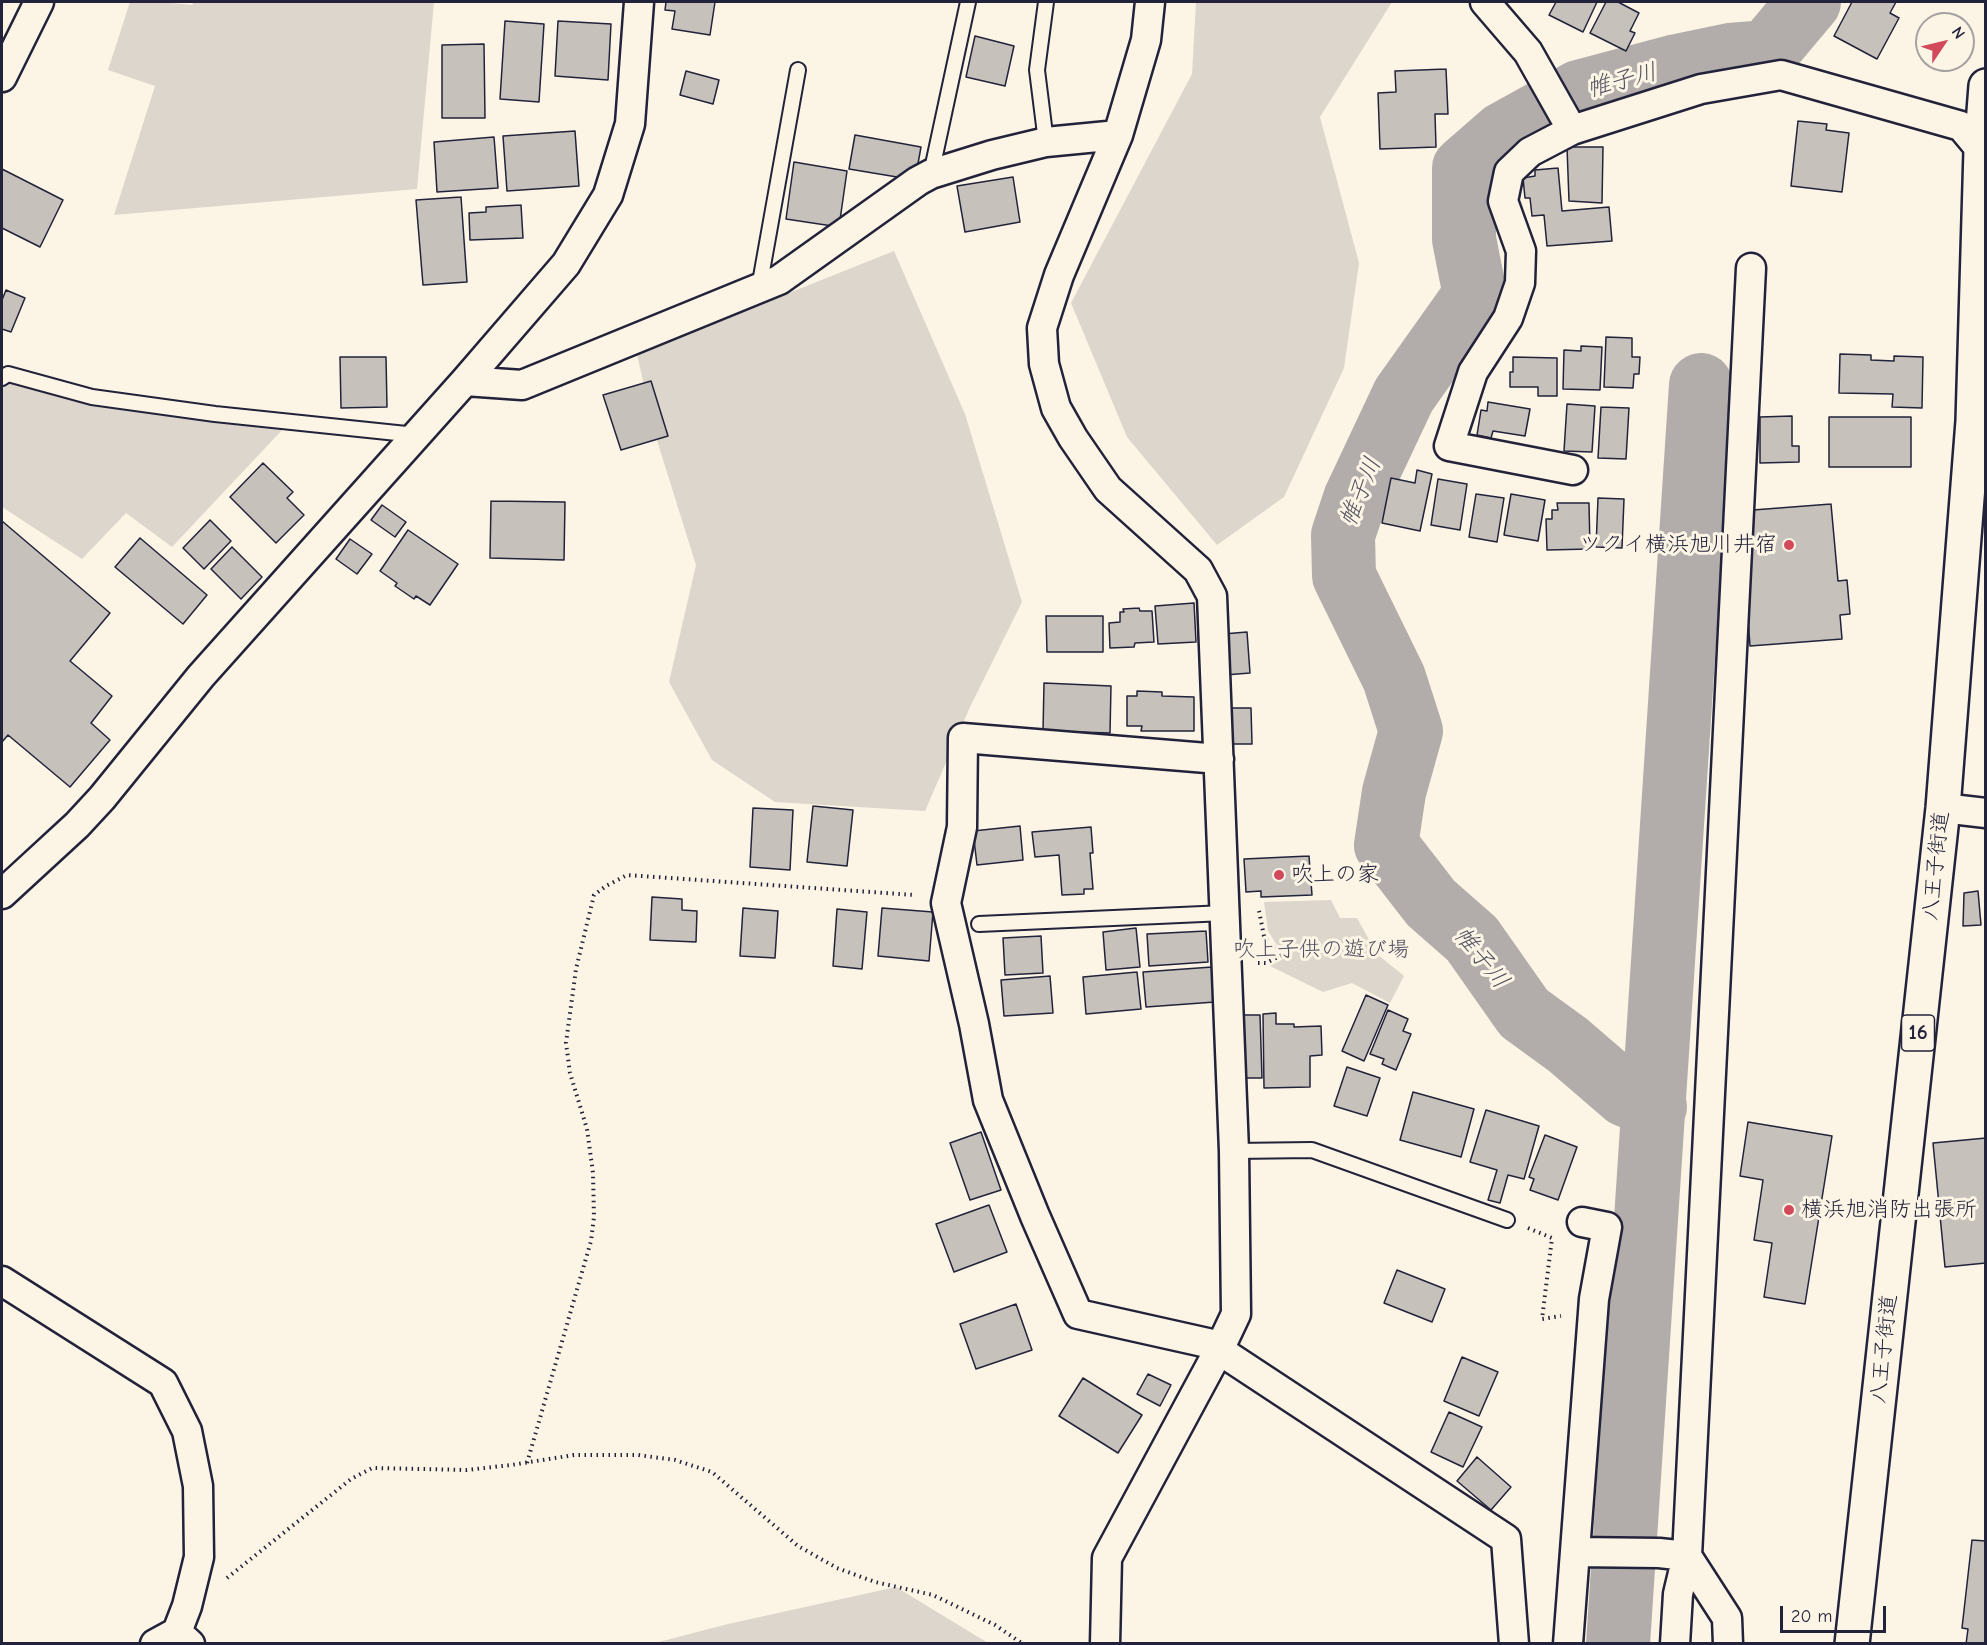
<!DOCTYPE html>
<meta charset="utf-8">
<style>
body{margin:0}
#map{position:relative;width:1987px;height:1645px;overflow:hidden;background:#fcf5e5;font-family:"Comic Neue",sans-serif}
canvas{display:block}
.frame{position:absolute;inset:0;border:3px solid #22223b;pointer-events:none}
.north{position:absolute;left:1915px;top:12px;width:60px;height:60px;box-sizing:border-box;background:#fcf5e5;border:2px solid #a5a1a1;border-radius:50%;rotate:55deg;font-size:16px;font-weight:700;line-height:24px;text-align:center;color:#22223b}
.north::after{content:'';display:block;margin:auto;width:21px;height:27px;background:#d1495b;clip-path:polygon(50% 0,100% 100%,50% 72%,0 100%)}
.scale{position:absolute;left:1780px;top:1606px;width:106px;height:27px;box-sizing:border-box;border:3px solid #22223b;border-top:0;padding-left:8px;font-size:18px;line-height:21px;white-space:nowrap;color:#22223b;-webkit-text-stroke:4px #fcf5e5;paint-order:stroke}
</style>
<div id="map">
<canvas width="1987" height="1645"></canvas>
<div class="frame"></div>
<div class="north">N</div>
<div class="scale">20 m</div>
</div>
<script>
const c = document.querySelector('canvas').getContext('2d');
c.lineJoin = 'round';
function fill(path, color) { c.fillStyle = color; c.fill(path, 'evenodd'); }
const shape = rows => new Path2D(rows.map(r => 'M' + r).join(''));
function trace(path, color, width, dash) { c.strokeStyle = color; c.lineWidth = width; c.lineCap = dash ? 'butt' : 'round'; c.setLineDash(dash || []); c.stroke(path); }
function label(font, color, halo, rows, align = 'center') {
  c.font = font + ' "Comic Neue","Klee One",sans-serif'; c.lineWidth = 6; c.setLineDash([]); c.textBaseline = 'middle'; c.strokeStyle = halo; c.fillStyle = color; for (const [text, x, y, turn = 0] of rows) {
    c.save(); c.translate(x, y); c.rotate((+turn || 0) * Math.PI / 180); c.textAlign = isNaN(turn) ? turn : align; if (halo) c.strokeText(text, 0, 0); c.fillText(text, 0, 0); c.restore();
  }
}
fill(shape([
 [130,2,162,2,192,5,194,2,434,2,417,189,114,215,155,86,108,70],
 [1196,2,1392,2,1320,117,1359,263,1344,368,1284,497,1217,545,1127,437,1071,303,1192,74],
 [894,251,965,414,1022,602,970,707,925,811,775,802,712,760,669,682,696,565,655,434,636,350,724,319],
 [11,382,88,403,284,428,172,547,126,513,82,559,2,507,2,386],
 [1331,900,1340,918,1357,918,1377,954,1404,976,1390,1003,1352,983,1323,992,1270,966,1285,958,1268,931,1264,902],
 [896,1587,988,1643,655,1643,728,1624]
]), '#dcd6cc');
trace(shape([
 [1655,1107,1626,1095,1568,1045,1524,1013,1472,939,1431,903,1386,845,1394,792,1411,731,1394,678,1344,576,1343,535,1355,499,1404,395,1475,295,1464,239,1464,168,1503,134,1579,92,1677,66,1730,55,1767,52,1809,2],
 [1618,1644,1701,385]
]), '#b2adab', 64);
const building = shape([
 [666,2,715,2,710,35,672,29,675,11,665,10,666,2],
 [1556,2,1597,2,1583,32,1549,15,1556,2],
 [1606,2,1618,2,1639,13,1630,31,1635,33,1626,51,1590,33,1606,2],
 [1852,2,1896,2,1890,13,1899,18,1877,59,1834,36,1852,2],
 [505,21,544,24,539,102,500,99,505,21],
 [558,21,611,24,608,80,555,76,558,21],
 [975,36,1014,46,1005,86,966,77,975,36],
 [484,44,485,118,442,118,442,45,484,44],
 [1446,69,1448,114,1435,114,1436,147,1380,149,1378,93,1396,92,1395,71,1446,69],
 [686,71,719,80,713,104,680,95,686,71],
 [1798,121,1827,124,1826,130,1849,133,1842,192,1791,186,1798,121],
 [575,131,579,186,507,191,503,136,575,131],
 [855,135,921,147,915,180,849,169,855,135],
 [494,137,498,188,437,192,434,142,494,137],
 [1567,147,1603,147,1602,203,1569,201,1567,147],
 [794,162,847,171,839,227,786,219,794,162],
 [1558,168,1562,211,1609,207,1612,241,1547,246,1544,215,1532,216,1530,198,1525,198,1523,178,1535,176,1535,170,1558,168],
 [2,169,63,200,40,247,2,228,2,169],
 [1013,177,1020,222,965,232,957,186,1013,177],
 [461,197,467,282,423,285,416,200,461,197],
 [521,205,523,238,470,240,469,213,486,212,486,207,521,205],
 [6,290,25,298,11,332,2,329,2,300,6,290],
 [1606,337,1632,338,1632,357,1640,357,1639,374,1634,374,1633,388,1604,387,1606,337],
 [1581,346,1602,347,1600,390,1563,389,1564,350,1581,351,1581,346],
 [1840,354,1871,355,1871,360,1894,361,1894,356,1923,357,1922,408,1892,407,1893,394,1839,393,1840,354],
 [340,357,386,357,387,407,341,408,340,357],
 [1513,357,1557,358,1557,396,1538,396,1538,387,1510,387,1510,372,1513,372,1513,357],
 [651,381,668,436,621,450,603,395,651,381],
 [1488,402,1530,409,1525,436,1493,431,1491,438,1477,435,1481,410,1487,411,1488,402],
 [1567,404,1595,406,1592,452,1564,451,1567,404],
 [1601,407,1629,408,1626,459,1598,458,1601,407],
 [1792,416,1792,446,1799,446,1799,462,1760,463,1760,417,1792,416],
 [1829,417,1911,417,1911,467,1829,467,1829,417],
 [263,463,293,492,287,498,304,515,276,543,230,497,263,463],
 [1417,470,1432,474,1420,531,1382,523,1391,478,1415,483,1417,470],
 [1438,479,1467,484,1460,530,1431,525,1438,479],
 [1476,494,1504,498,1497,542,1469,537,1476,494],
 [1511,494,1545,500,1538,541,1504,535,1511,494],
 [1598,498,1624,499,1622,548,1596,547,1598,498],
 [491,501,565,502,564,560,490,558,491,501],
 [1557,503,1589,503,1590,549,1547,550,1546,519,1552,519,1552,510,1558,510,1557,503],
 [1831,504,1838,581,1847,580,1850,614,1840,615,1842,639,1750,646,1740,511,1831,504],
 [382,505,406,522,395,537,371,520,382,505],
 [210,520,231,541,204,569,183,548,210,520],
 [2,521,110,613,70,661,112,696,91,723,110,740,70,787,8,735,2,742,2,521],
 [408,530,458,564,430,605,416,596,414,599,395,586,397,583,380,571,408,530],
 [140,538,207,595,183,624,115,567,140,538],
 [350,539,372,554,357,574,336,559,350,539],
 [232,547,262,577,241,599,211,569,232,547],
 [1194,603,1196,642,1158,644,1155,606,1194,603],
 [1139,608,1140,611,1152,611,1154,642,1135,643,1134,647,1110,648,1109,623,1120,622,1120,612,1124,612,1123,609,1139,608],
 [1046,616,1103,616,1103,652,1047,652,1046,616],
 [1247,632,1250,673,1225,675,1223,634,1247,632],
 [1044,683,1111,686,1110,733,1043,731,1044,683],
 [1137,691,1162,692,1162,696,1194,697,1194,731,1141,731,1142,726,1127,726,1127,696,1137,696,1137,691],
 [1228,708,1251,708,1252,744,1228,744,1228,708],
 [813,806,853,810,847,866,807,862,813,806],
 [753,808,793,810,790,870,750,867,753,808],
 [1020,826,1023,860,977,865,973,831,1020,826],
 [1091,827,1093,853,1090,853,1093,889,1084,889,1084,894,1062,895,1059,855,1035,857,1032,832,1091,827],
 [1309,856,1312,895,1261,897,1261,891,1246,892,1244,859,1309,856],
 [1978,891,1981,925,1963,926,1964,893,1978,891],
 [652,897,682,899,682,910,697,911,696,942,650,940,652,897],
 [743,908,778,911,775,958,740,956,743,908],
 [882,908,933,912,929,961,878,956,882,908],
 [837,909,867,912,862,969,833,966,837,909],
 [1136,928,1140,967,1106,970,1103,932,1136,928],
 [1206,931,1208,962,1149,966,1147,934,1206,931],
 [1041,936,1043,973,1005,975,1003,938,1041,936],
 [1212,967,1215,1002,1146,1007,1143,972,1212,967],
 [1137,972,1141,1009,1086,1014,1083,977,1137,972],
 [1050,976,1053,1013,1004,1016,1001,980,1050,976],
 [1366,995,1388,1005,1364,1061,1342,1051,1366,995],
 [1388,1010,1408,1019,1403,1031,1411,1034,1396,1070,1382,1064,1384,1059,1370,1054,1388,1010],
 [1276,1013,1276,1024,1294,1024,1294,1027,1321,1026,1322,1055,1310,1056,1310,1087,1264,1088,1263,1014,1276,1013],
 [1243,1015,1260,1015,1262,1078,1245,1078,1243,1015],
 [1347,1067,1380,1078,1367,1116,1334,1106,1347,1067],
 [1413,1092,1474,1109,1461,1157,1400,1140,1413,1092],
 [1486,1110,1539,1126,1524,1179,1508,1175,1500,1203,1488,1200,1497,1170,1470,1162,1486,1110],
 [1748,1122,1832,1136,1805,1304,1764,1297,1772,1243,1754,1240,1763,1180,1740,1176,1748,1122],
 [981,1132,1001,1190,970,1200,950,1143,981,1132],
 [1545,1135,1577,1147,1558,1200,1530,1190,1534,1179,1529,1177,1545,1135],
 [1986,1138,1986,1263,1945,1267,1933,1143,1986,1138],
 [989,1205,1007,1252,954,1272,936,1224,989,1205],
 [1397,1270,1445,1289,1432,1322,1384,1303,1397,1270],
 [1016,1304,1032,1350,976,1369,960,1324,1016,1304],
 [1462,1357,1498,1372,1479,1416,1444,1401,1462,1357],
 [1148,1374,1171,1385,1160,1406,1137,1394,1148,1374],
 [1083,1378,1142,1415,1118,1453,1059,1416,1083,1378],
 [1449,1412,1482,1427,1463,1467,1431,1452,1449,1412],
 [1477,1457,1511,1487,1491,1510,1457,1481,1477,1457],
 [1972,1540,1986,1541,1986,1644,1966,1644,1968,1629,1962,1628,1972,1540]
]);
fill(building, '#c6c1bb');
trace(building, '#22223b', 1.5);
const service = shape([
 [1046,2,1037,70,1046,142],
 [931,174,968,2],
 [759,288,798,70],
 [2,378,8,374,92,397,215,414,416,435],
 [979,924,1225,913],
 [1234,1151,1312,1150,1507,1220]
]);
const minor = shape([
 [1485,2,1528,52,1572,130],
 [2,77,39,2],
 [465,381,522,385,779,280,918,181,931,174,992,155,1046,142,1118,135],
 [1573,470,1449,446,1473,372,1508,318,1520,283,1521,251,1503,201,1509,172,1530,152,1572,130,1701,89,1781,75,1961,126,1981,150],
 [1219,759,963,738,962,827,946,903,974,1024,988,1100,1035,1216,1078,1314,1221,1346],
 [1943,808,1986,813],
 [2,894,77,825,102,798,201,676,465,381,566,264,608,195,630,124,639,2],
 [2,1281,163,1383,187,1431,198,1486,199,1557,187,1606,177,1632,190,1644],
 [1219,1350,1506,1539,1514,1644],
 [1576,1552,1659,1553,1687,1556,1727,1618,1728,1644],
 [155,1644,177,1632],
 [1105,1644,1107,1558,1219,1350,1236,1314,1234,1151,1212,596,1198,570,1108,489,1073,438,1056,408,1044,364,1042,328,1059,275,1118,135,1146,40,1150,2],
 [1568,1644,1594,1299,1607,1227,1582,1222],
 [1675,1644,1678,1594,1687,1556,1751,268]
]);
const trunk = shape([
 [1852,1644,1943,808,1973,421,1981,150,1986,86]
]);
trace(service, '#22223b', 18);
trace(minor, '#22223b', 33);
trace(trunk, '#22223b', 38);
trace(shape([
 [1259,911,1264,936,1273,948,1277,945],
 [1258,963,1266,963,1282,955],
 [1528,1228,1552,1238,1542,1319,1561,1316],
 [527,1463,591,1241,594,1217,593,1173,587,1129,570,1073,566,1043,576,969,594,895,606,886,627,875,914,895],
 [227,1578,351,1479,372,1468,467,1470,511,1465,574,1455,638,1455,675,1460,712,1472,798,1546,837,1568,875,1582,933,1595,995,1625,1023,1644]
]), '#22223b', 4, [1.5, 4.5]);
trace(service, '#fcf5e5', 14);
trace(minor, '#fcf5e5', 28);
trace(trunk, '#fcf5e5', 33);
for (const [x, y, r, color] of [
 [1789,545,6,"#d1495b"],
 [1279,875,6,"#d1495b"],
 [1789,1210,6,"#d1495b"]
]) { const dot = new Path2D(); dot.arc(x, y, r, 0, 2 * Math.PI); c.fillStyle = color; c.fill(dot); trace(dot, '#fcf5e5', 2); }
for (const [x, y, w] of [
 [1918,1033,33]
]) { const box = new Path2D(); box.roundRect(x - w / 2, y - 18, w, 36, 4.5); c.fillStyle = '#fcf5e5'; c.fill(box); trace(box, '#22223b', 1.5); }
label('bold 21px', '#22223b', null, [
 ["16",1918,1033]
]);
label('22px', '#22223b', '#fcf5e5', [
 ["ツクイ横浜旭川井宿",1777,545,"right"],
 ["吹上の家",1291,875],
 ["横浜旭消防出張所",1801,1210]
], 'left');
label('22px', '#22223b', '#fcf5e5', [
 ["八王子街道",1936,866,-84],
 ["八王子街道",1884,1349,-84]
]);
label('22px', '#504f5f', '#fcf5e5', [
 ["吹上子供の遊び場",1321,950]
]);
label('italic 24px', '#545362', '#fcf5e5', [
 ["帷子川",1622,81,-15],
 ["帷子川",1361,492,-68],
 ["帷子川",1481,958,51]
]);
</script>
